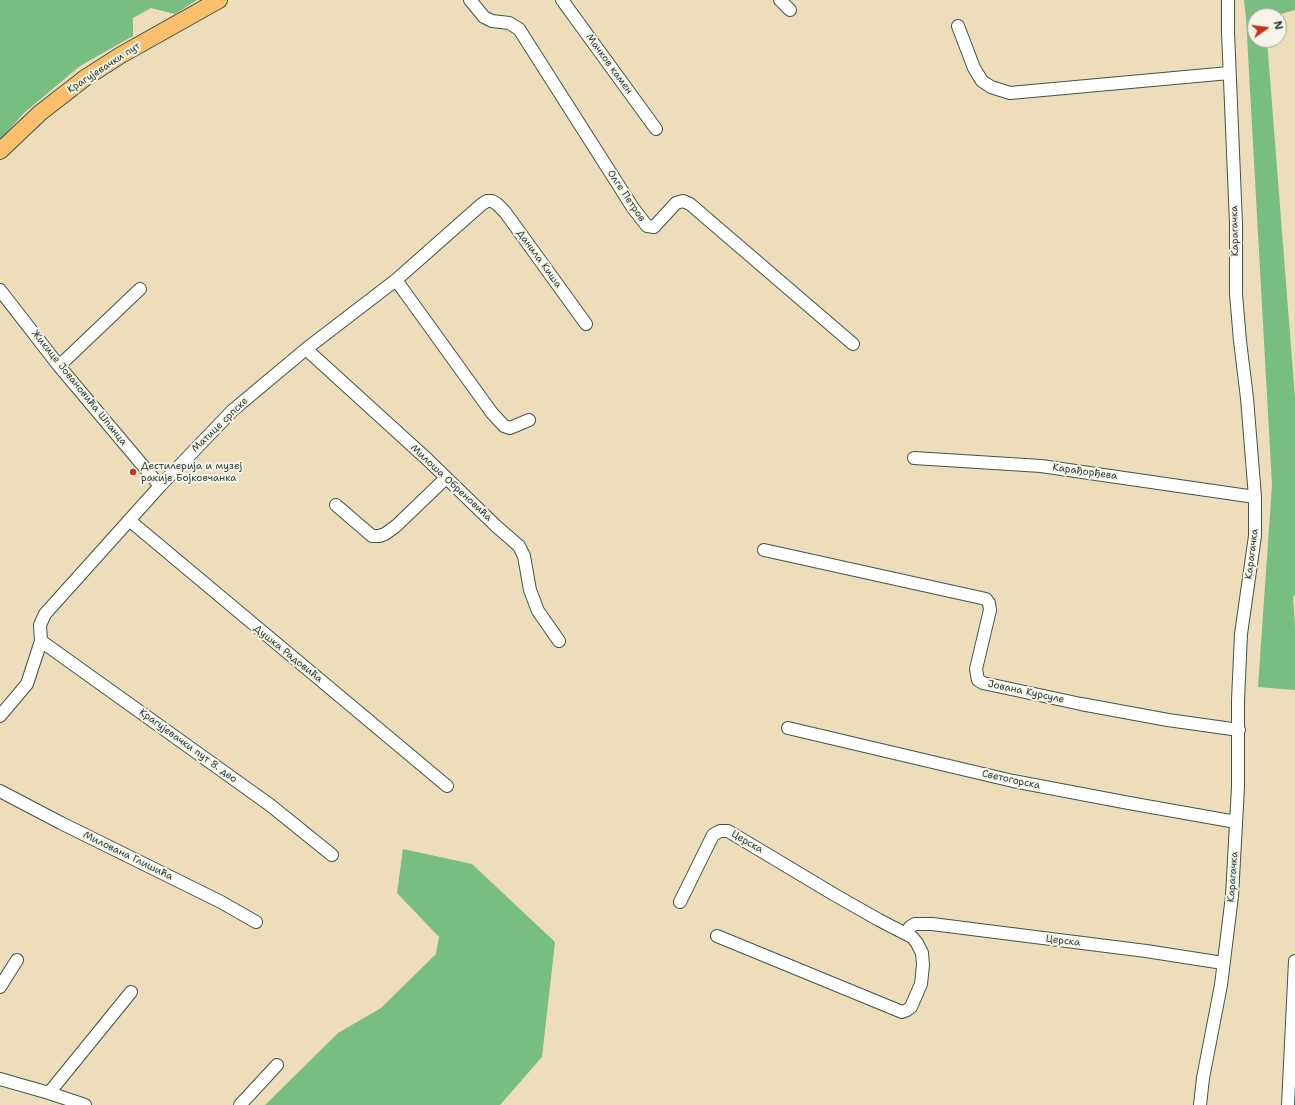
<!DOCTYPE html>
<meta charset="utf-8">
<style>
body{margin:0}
#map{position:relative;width:1295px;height:1105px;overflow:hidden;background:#eeddba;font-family:"Shantell Sans",sans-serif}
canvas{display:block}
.north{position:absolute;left:1247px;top:8px;width:40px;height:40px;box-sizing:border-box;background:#f7f3e8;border:1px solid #a1aaa0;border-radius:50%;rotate:76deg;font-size:11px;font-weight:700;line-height:16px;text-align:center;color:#1f3d34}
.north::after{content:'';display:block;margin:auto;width:14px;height:18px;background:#c8321e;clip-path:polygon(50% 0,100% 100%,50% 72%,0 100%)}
</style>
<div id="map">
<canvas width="1295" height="1105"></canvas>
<div class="north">N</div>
</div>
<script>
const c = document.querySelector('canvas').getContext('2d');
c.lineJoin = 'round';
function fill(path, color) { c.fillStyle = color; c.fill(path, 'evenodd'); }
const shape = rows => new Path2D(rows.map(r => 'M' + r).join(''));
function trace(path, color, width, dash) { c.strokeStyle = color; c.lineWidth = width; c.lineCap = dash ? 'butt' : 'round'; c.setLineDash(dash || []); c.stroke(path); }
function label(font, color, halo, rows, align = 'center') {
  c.font = font + ' "Shantell Sans",sans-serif'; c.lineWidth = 4; c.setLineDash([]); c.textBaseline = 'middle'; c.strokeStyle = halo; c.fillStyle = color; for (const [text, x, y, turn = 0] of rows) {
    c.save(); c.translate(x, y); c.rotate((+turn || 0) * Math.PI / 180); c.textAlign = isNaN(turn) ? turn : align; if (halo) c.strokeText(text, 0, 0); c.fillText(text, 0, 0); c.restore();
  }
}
fill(shape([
 [0,0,197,0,175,14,151,8,133,18,133,36,80,66,24,113,0,140],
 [1244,0,1295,0,1295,10,1274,16,1255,16,1255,40,1267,40,1295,398,1295,595,1293,597,1295,627,1295,690,1258,687,1272,485,1246,18],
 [403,849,472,864,555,942,542,1057,500,1105,265,1105,338,1033,381,1008,436,954,439,937,397,893]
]), '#78be82');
const minor = shape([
 [470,0,484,17,492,21,509,23,519,29,633,208,647,226,654,227,676,203,683,201,690,204,853,344],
 [562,0,656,129],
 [780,0,790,10],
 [958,26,974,68,982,81,991,87,1010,93,1229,73],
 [396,280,492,413,504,426,510,428,529,420],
 [0,290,59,366,160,486],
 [306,349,428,460,496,526,519,546,524,556,530,590,538,611,559,641],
 [59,366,140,289],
 [914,458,1041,466,1255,497],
 [336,505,372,536,379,536,385,534,396,526,446,478],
 [129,520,447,786],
 [764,550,986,599,989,603,990,610,976,669,978,680,983,683,1081,704,1168,720,1239,730],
 [41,641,270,805,332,855],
 [0,716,27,684,41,641,40,625,45,614,160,486,233,410,306,349,396,280,482,204,487,201,492,201,497,204,505,212,586,324],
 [788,728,1013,781,1129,803,1236,822],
 [0,791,61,823,221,902,256,922],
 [680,902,713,835,720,831,728,831,835,895,879,920,906,934,910,927,915,924,932,924,1146,951,1223,963],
 [717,936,902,1012,907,1010,911,1007,921,984,923,965,922,953,917,943,912,937,906,934],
 [0,987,17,960],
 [0,1079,49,1093,85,1105],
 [49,1093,131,992],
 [240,1105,277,1065],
 [1200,1105,1203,1078,1221,985,1232,896,1238,787,1238,700,1241,634,1255,536,1255,497,1247,398,1240,341,1236,294,1236,224,1228,32,1228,0],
 [1288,1105,1295,961]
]);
const major = shape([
 [0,151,40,113,85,78,121,55,219,0]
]);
trace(minor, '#3e5548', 14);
trace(major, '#3e5548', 18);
trace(minor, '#fff', 12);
trace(major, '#f9bf6d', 16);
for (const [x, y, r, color] of [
 [133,472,4,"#c8321e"]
]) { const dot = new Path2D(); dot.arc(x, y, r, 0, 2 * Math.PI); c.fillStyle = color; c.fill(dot); trace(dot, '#f7f3e8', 1.5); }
label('10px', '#1f3d34', '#f7f3e8', [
 ["Мачков камен",609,64,54],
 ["Крагујевачки пут",104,68,-33],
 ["Олге Петров",626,196,56],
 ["Карагачка",1235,231,-91],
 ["Данила Киша",539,259,54],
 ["Жикице Јовановића Шпанца",79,388,51],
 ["Матице српске",220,425,-44],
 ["Карађорђева",1085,472,8],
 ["Милоша Обреновића",451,483,43],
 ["Карагачка",1252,554,-83],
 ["Душка Радовића",288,654,39],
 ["Јована Курсуле",1026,692,12],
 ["Крагујевачки пут 8. део",188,746,36],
 ["Светогорска",1011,780,12],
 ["Церска",747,842,30],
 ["Милована Глишића",128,856,26],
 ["Карагачка",1233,877,-86],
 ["Церска",1063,941,7]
]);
label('10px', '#1f3d34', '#f7f3e8', [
 ["Дестилерија и музеј",141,466],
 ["ракије Бојковчанка",141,478]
], 'left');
</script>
